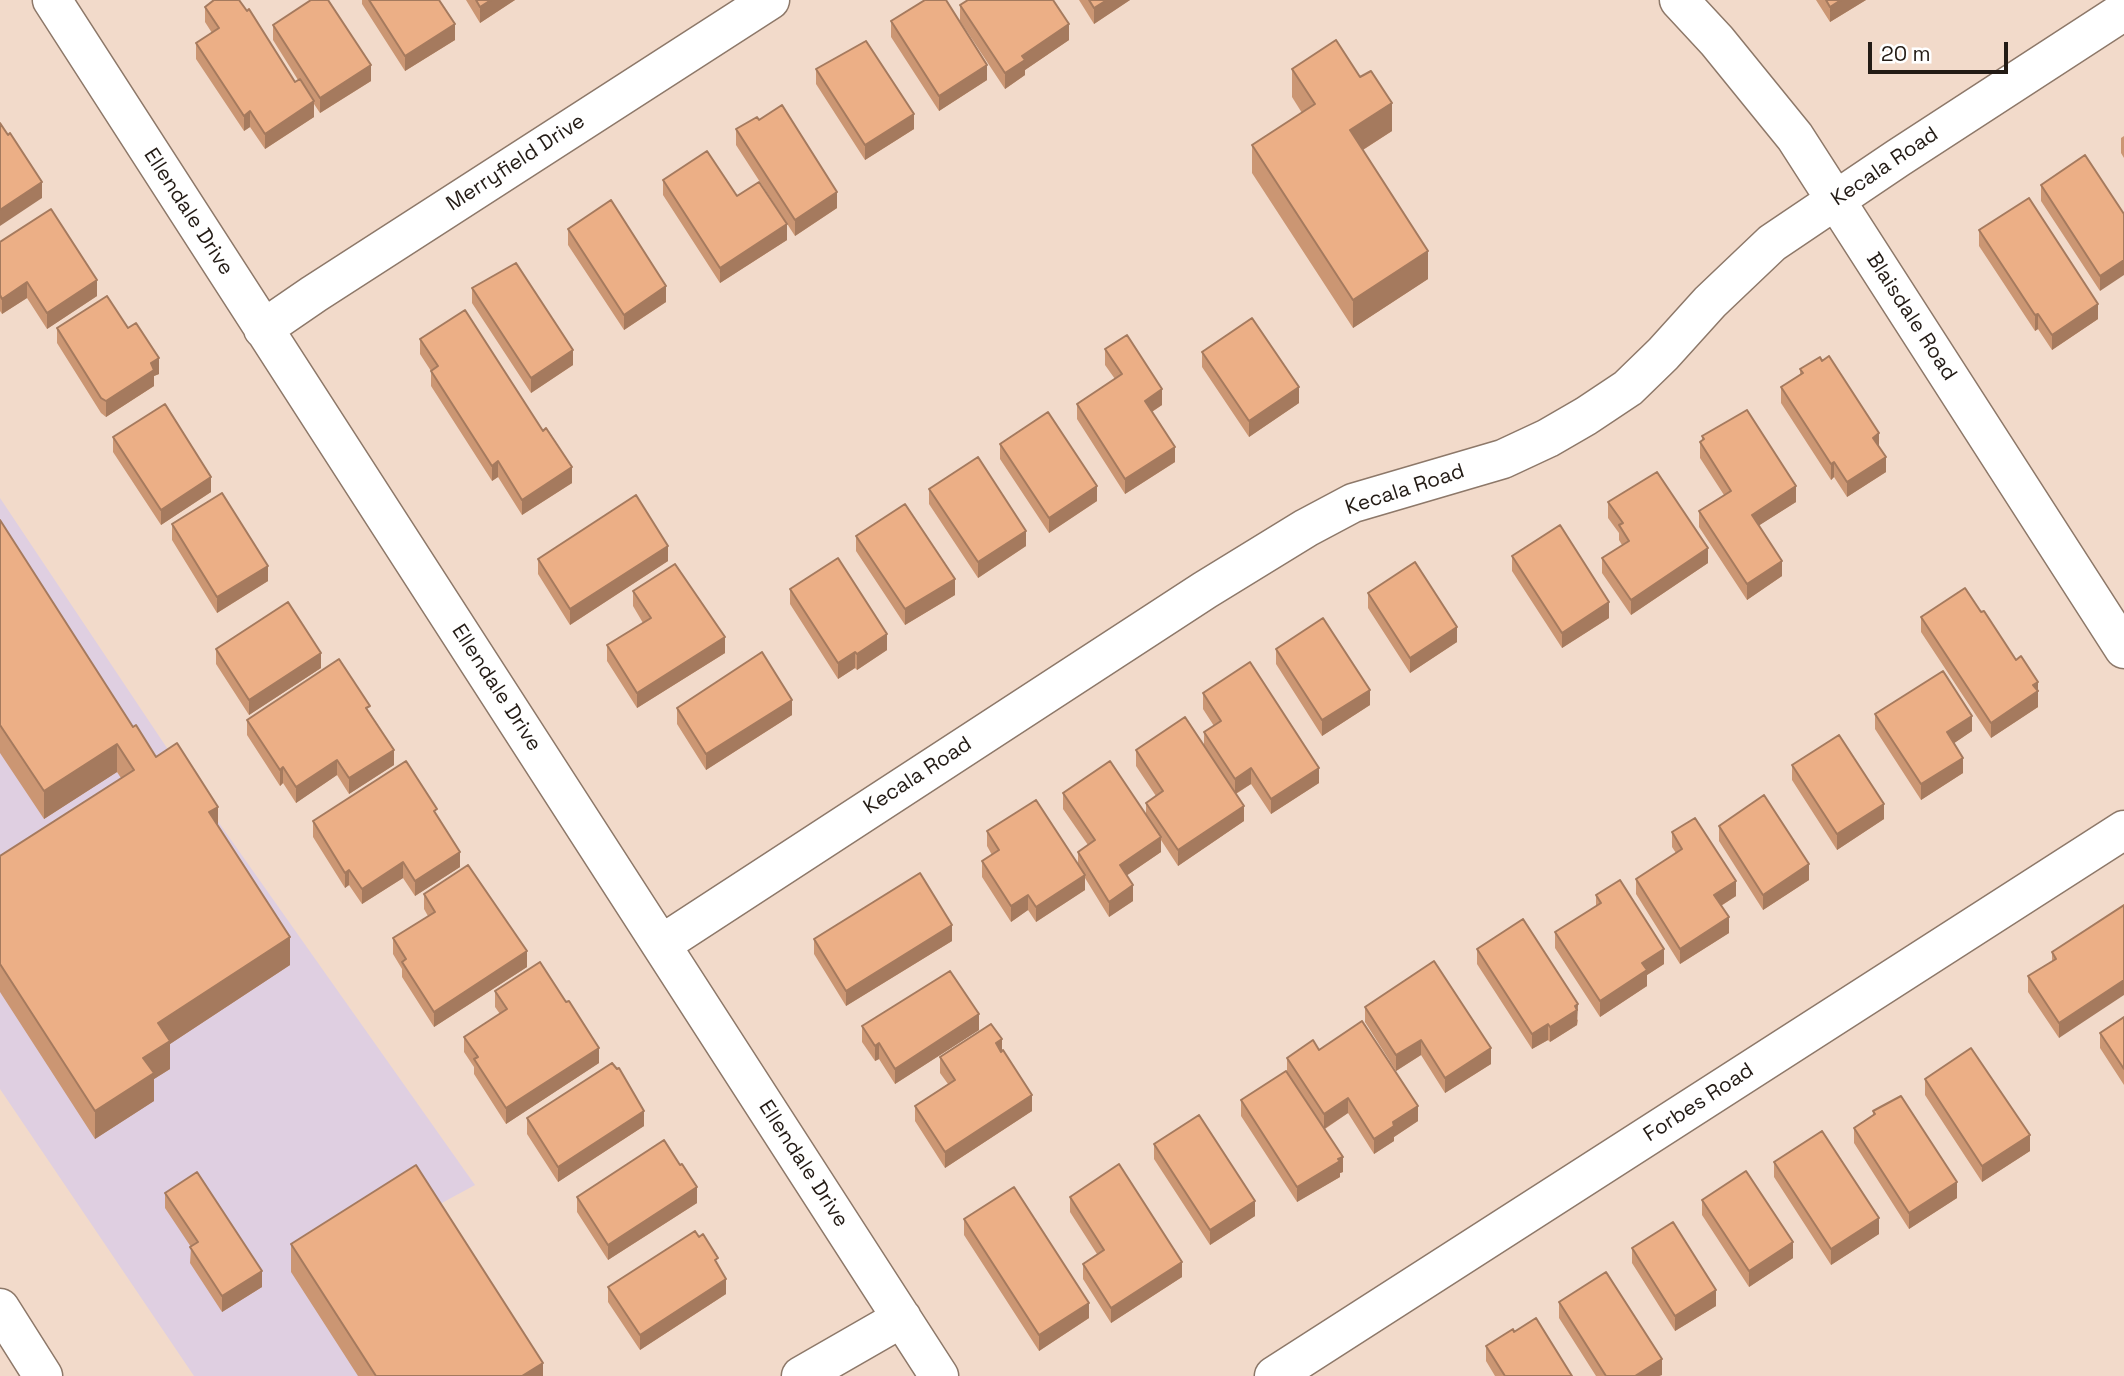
<!DOCTYPE html>
<style>
body{margin:0}
#map{position:relative;width:2124px;height:1376px;overflow:hidden;background:#f2daca;font-family:"Space Grotesk",sans-serif}
canvas{display:block}
.scale{position:absolute;left:1868px;top:42px;width:140px;height:32px;box-sizing:border-box;border:4px solid #231b15;border-top:0;padding-left:9px;font-size:21px;line-height:24px;white-space:nowrap;color:#231b15;-webkit-text-stroke:5px #fff;paint-order:stroke}
</style>
<div id="map">
<canvas width="2124" height="1376"></canvas>
<div class="scale">20 m</div>
</div>
<script>
const c = document.querySelector('canvas').getContext('2d');
c.lineJoin = 'round';
function fill(path, color) { c.fillStyle = color; c.fill(path, 'evenodd'); }
const shape = rows => new Path2D(rows.map(r => 'M' + r).join(''));
function trace(path, color, width, dash) { c.strokeStyle = color; c.lineWidth = width; c.lineCap = dash ? 'butt' : 'round'; c.setLineDash(dash || []); c.stroke(path); }
function label(font, color, halo, rows, align = 'center') {
  c.font = font + ' "Space Grotesk",sans-serif'; c.lineWidth = 5; c.setLineDash([]); c.textBaseline = 'middle'; c.strokeStyle = halo; c.fillStyle = color; for (const [text, x, y, turn = 0] of rows) {
    c.save(); c.translate(x, y); c.rotate((+turn || 0) * Math.PI / 180); c.textAlign = isNaN(turn) ? turn : align; if (halo) c.strokeText(text, 0, 0); c.fillText(text, 0, 0); c.restore();
  }
}
fill(shape([
 [0,498,183,772,475,1185,440,1204,539,1376,194,1376,0,1089]
]), '#dfcfe1');
const minor = shape([
 [52,0,939,1376],
 [1679,0,1717,41,1795,137,2124,649],
 [263,329,314,294,770,0],
 [662,944,1205,590,1306,528,1353,503,1503,459,1548,438,1586,416,1628,388,1663,354,1710,302,1772,243,1898,158,2124,11],
 [801,1376,902,1318],
 [1274,1376,2124,830]
]);
const secondary = shape([
 [0,1308,43,1376]
]);
trace(minor, '#8d7869', 41);
trace(secondary, '#8d7869', 41);
trace(minor, '#fff', 38);
trace(secondary, '#fff', 38);
fill(shape([
 [362,0,439,0,455,40,405,71,362,4],
 [466,0,515,0,480,23],
 [1079,0,1130,0,1094,24],
 [1816,0,1866,0,1830,22],
 [960,5,1069,40,1025,70,1025,75,1005,89,960,21],
 [205,7,295,82,298,80,273,40,273,25,371,81,320,113,314,104,314,117,265,149,250,127,244,131,196,59,196,43,212,33,205,22],
 [891,21,987,80,939,111,891,37],
 [816,69,914,129,865,160,816,84],
 [1292,69,1392,131,1363,150,1428,279,1353,328,1252,173,1252,145,1302,113,1292,97],
 [736,129,837,208,795,236,736,145],
 [2124,136,2124,158,2121,153,2121,138],
 [663,180,737,196,787,240,720,283,663,195],
 [2041,185,2124,214,2100,291,2041,201],
 [568,229,666,302,624,330,568,245],
 [1979,230,2098,319,2052,350,2038,329,2035,331,1979,246],
 [0,242,97,296,47,329,27,298,2,314,0,311],
 [472,288,573,365,531,393,472,303],
 [57,328,128,328,159,374,154,376,154,386,106,417,101,413,57,343],
 [420,339,572,483,522,515,498,477,492,481,431,386,431,371,420,354],
 [1105,349,1162,405,1152,412,1175,462,1125,494,1077,419,1077,404,1115,379,1105,365],
 [1202,352,1299,403,1249,437,1202,367],
 [1800,369,1879,447,1886,472,1847,497,1834,477,1831,480,1781,403,1781,387,1800,375],
 [1702,436,1796,502,1759,525,1782,576,1747,600,1699,527,1699,511,1724,495,1700,458,1700,442,1702,441],
 [113,437,211,492,161,525,113,452],
 [1000,444,1097,501,1049,533,1000,459],
 [929,489,1026,546,978,578,929,504],
 [1608,502,1708,563,1631,615,1602,573,1602,558,1622,545,1619,540,1619,533,1608,518],
 [0,520,133,727,156,757,218,826,290,965,170,1044,170,1069,154,1079,154,1101,95,1139,0,992,0,856,121,778,117,772,44,819,0,753],
 [172,524,268,581,217,613,172,540],
 [856,536,955,595,905,625,856,551],
 [1512,556,1609,618,1562,648,1512,571],
 [538,559,668,561,570,625,538,574],
 [790,589,887,650,857,670,855,668,838,679,790,604],
 [633,591,725,653,637,708,607,661,607,645,643,623,633,606],
 [1368,593,1457,642,1410,673,1368,608],
 [1981,612,2016,660,2038,682,2038,707,1991,738,1921,632,1921,617],
 [216,649,321,668,249,715,216,664],
 [1276,649,1370,705,1322,736,1276,664],
 [1203,693,1319,783,1271,814,1251,784,1236,794,1244,821,1178,866,1161,840,1161,852,1126,876,1133,901,1109,917,1085,878,1085,890,1036,922,1028,910,1011,922,982,877,982,861,992,855,987,846,987,831,1078,864,1078,852,1088,845,1063,809,1063,793,1146,815,1146,803,1156,796,1136,766,1136,750,1204,746,1204,732,1214,726,1203,709],
 [677,708,792,715,706,770,677,724],
 [370,714,394,765,349,794,337,775,296,803,283,783,280,786,247,735,247,720],
 [1875,714,1972,731,1954,743,1963,773,1921,800,1875,729],
 [1792,765,1884,819,1837,850,1792,780],
 [437,816,460,867,415,896,403,878,362,904,349,885,345,888,313,837,313,821],
 [1719,826,1809,880,1763,910,1719,841],
 [1672,832,1736,896,1721,906,1729,933,1680,964,1636,894,1636,879,1676,853,1672,847],
 [424,894,527,967,434,1027,402,977,402,969,393,954,393,938,428,916,424,909],
 [1596,895,1664,964,1647,975,1647,986,1600,1017,1555,948,1555,932,1596,906],
 [2124,905,2059,1038,2028,992,2028,976,2052,961,2052,952],
 [814,939,952,941,846,1006,814,954],
 [1477,949,1578,1020,1577,1025,1550,1042,1548,1040,1532,1049,1477,964],
 [495,991,599,1063,506,1124,474,1074,474,1067,464,1052,464,1037,500,1014,495,1007],
 [1365,1007,1491,1064,1445,1093,1421,1055,1396,1071,1365,1022],
 [2124,1017,2124,1085,2100,1048,2100,1033],
 [862,1026,979,1030,895,1084,879,1059,875,1061,862,1042],
 [1319,1050,1418,1121,1394,1137,1394,1141,1374,1154,1348,1113,1325,1129,1343,1172,1340,1173,1340,1177,1297,1202,1241,1116,1241,1100,1287,1072,1287,1058],
 [1002,1051,1032,1111,945,1168,915,1121,915,1106,948,1084,940,1073,940,1057],
 [1925,1079,2030,1151,1982,1182,1925,1095],
 [1873,1111,1957,1198,1909,1229,1854,1143,1854,1128,1873,1115],
 [527,1118,644,1126,558,1182,527,1134],
 [1154,1144,1255,1216,1210,1245,1154,1159],
 [1774,1162,1879,1234,1831,1265,1774,1177],
 [165,1193,262,1287,222,1312,190,1263,191,1247,165,1208],
 [577,1197,697,1203,608,1260,577,1212],
 [1070,1197,1182,1277,1111,1323,1083,1279,1083,1264,1097,1254,1070,1212],
 [1702,1200,1793,1258,1749,1287,1702,1215],
 [964,1219,1089,1318,1039,1351,964,1235],
 [699,1237,718,1266,726,1294,640,1350,608,1302,608,1287],
 [291,1244,543,1376,358,1376,291,1272],
 [1632,1248,1716,1306,1675,1331,1632,1263],
 [1559,1302,1662,1375,1659,1376,1596,1376,1559,1318],
 [1514,1332,1572,1376,1495,1376,1486,1361,1486,1346]
]), '#cb9673');
fill(shape([
 [491,0,515,0,480,23,480,7],
 [1107,0,1130,0,1094,24,1094,8],
 [1841,0,1866,0,1830,22,1830,7],
 [455,24,455,40,405,71,405,56],
 [1069,24,1069,40,1025,70,1025,75,1005,89,1005,73,1022,56],
 [371,65,371,81,320,113,320,98],
 [987,65,987,80,939,111,939,96],
 [314,101,314,117,265,149,265,134],
 [1392,103,1392,131,1350,158,1350,130],
 [250,111,250,127,244,131,244,116],
 [914,114,914,129,865,160,865,145],
 [42,182,42,198,0,226,0,210],
 [837,192,837,208,795,236,795,220],
 [787,224,787,240,720,283,720,268],
 [1428,251,1428,279,1353,328,1353,300],
 [2124,260,2124,275,2100,291,2100,276],
 [97,280,97,296,47,329,47,313],
 [27,282,27,298,2,314,2,299],
 [666,286,666,302,624,330,624,315],
 [2098,304,2098,319,2052,350,2052,335],
 [2038,314,2038,329,2035,331,2035,315],
 [573,350,573,365,531,393,531,378],
 [159,358,159,374,154,376,154,386,106,417,106,401,151,363],
 [1299,387,1299,403,1249,437,1249,421],
 [1162,389,1162,405,1145,416,1145,401],
 [1879,433,1879,449,1873,438],
 [1175,447,1175,462,1125,494,1125,479],
 [1886,457,1886,472,1847,497,1847,482],
 [498,461,498,477,492,481,492,466],
 [1834,462,1834,477,1831,480,1831,464],
 [572,467,572,483,522,515,522,500],
 [211,477,211,492,161,525,161,510],
 [1097,486,1097,501,1049,533,1049,518],
 [1796,486,1796,502,1752,530,1752,515],
 [1026,531,1026,546,978,578,978,562],
 [668,546,668,561,570,625,570,609],
 [1708,548,1708,563,1631,615,1631,600],
 [1782,561,1782,576,1747,600,1747,584],
 [268,566,268,581,217,613,217,597],
 [955,579,955,595,905,625,905,609],
 [1609,602,1609,618,1562,648,1562,633],
 [1457,627,1457,642,1410,673,1410,658],
 [887,634,887,650,857,670,857,654],
 [725,637,725,653,637,708,637,693],
 [855,652,855,668,838,679,838,663],
 [321,653,321,668,249,715,249,700],
 [2038,682,2038,707,1991,738,1991,723],
 [1370,690,1370,705,1322,736,1322,720],
 [792,700,792,715,706,770,706,754],
 [1972,716,1972,731,1947,748,1947,732],
 [117,744,117,772,44,819,44,791],
 [394,750,394,765,349,794,349,778],
 [1963,758,1963,773,1921,800,1921,784],
 [337,760,337,775,296,803,296,787],
 [283,767,283,783,280,786,280,770],
 [1251,768,1251,784,1235,794,1235,779],
 [1319,768,1319,783,1271,814,1271,799],
 [1884,804,1884,819,1837,850,1837,834],
 [1244,806,1244,821,1178,866,1178,850],
 [218,807,218,835,209,812],
 [1161,837,1161,852,1120,880,1120,865],
 [460,852,460,867,415,896,415,881],
 [403,862,403,878,362,904,362,889],
 [1809,864,1809,880,1763,910,1763,895],
 [349,870,349,885,345,888,345,873],
 [1085,875,1085,890,1036,922,1036,907],
 [1736,881,1736,896,1714,910,1714,895],
 [1133,885,1133,901,1109,917,1109,902],
 [1028,895,1028,910,1011,922,1011,906],
 [1729,917,1729,933,1680,964,1680,949],
 [952,925,952,941,846,1006,846,991],
 [290,937,290,965,170,1044,170,1069,154,1079,154,1101,95,1139,95,1111,143,1058,158,1023],
 [1664,949,1664,964,1647,975,1647,986,1600,1017,1600,1001,1642,963],
 [527,951,527,967,434,1027,434,1012],
 [2124,980,2124,995,2059,1038,2059,1023],
 [1578,1004,1577,1025,1550,1042,1550,1027],
 [979,1014,979,1030,895,1084,895,1069],
 [1548,1024,1548,1040,1532,1049,1532,1034],
 [1002,1039,1002,1055,996,1043],
 [1421,1040,1421,1055,1396,1071,1396,1055],
 [879,1043,879,1059,875,1061,875,1046],
 [599,1048,599,1063,506,1124,506,1108],
 [1491,1048,1491,1064,1445,1093,1445,1078],
 [1032,1095,1032,1111,945,1168,945,1152],
 [1348,1098,1348,1113,1324,1129,1324,1114],
 [1418,1106,1418,1121,1394,1137,1394,1141,1374,1154,1374,1139,1393,1122],
 [644,1111,644,1126,558,1182,558,1167],
 [2030,1135,2030,1151,1982,1182,1982,1166],
 [1343,1157,1343,1172,1340,1173,1340,1177,1297,1202,1297,1187],
 [1957,1182,1957,1198,1909,1229,1909,1213],
 [697,1187,697,1203,608,1260,608,1245],
 [1255,1201,1255,1216,1210,1245,1210,1230],
 [1879,1218,1879,1234,1831,1265,1831,1249],
 [1793,1242,1793,1258,1749,1287,1749,1271],
 [1182,1262,1182,1277,1111,1323,1111,1308],
 [262,1271,262,1287,222,1312,222,1296],
 [726,1279,726,1294,640,1350,640,1335],
 [1716,1290,1716,1306,1675,1331,1675,1316],
 [1089,1303,1089,1318,1039,1351,1039,1335],
 [1662,1359,1662,1375,1659,1376,1635,1376],
 [543,1363,543,1376,522,1376]
]), '#a57a5e');
const building = shape([
 [214,0,239,0,247,11,249,9,295,82,300,79,314,101,265,134,250,111,244,116,196,43,219,28,205,7,214,0],
 [311,0,328,0,371,65,320,98,273,25,311,0],
 [369,0,439,0,455,24,405,56,369,0],
 [476,0,491,0,480,7,476,0],
 [925,0,946,0,987,65,939,96,891,21,925,0],
 [968,0,1053,0,1069,24,1022,56,1025,60,1005,73,960,5,968,0],
 [1089,0,1107,0,1094,8,1089,0],
 [1826,0,1841,0,1830,7,1826,0],
 [1336,40,1360,77,1371,71,1392,103,1350,130,1428,251,1353,300,1252,145,1315,104,1292,69,1336,40],
 [866,41,914,114,865,145,816,69,866,41],
 [782,105,837,192,795,220,736,129,757,117,759,120,782,105],
 [0,123,8,135,10,133,42,182,0,210,0,123],
 [707,151,737,196,759,182,787,224,720,268,663,180,707,151],
 [2085,155,2124,214,2124,260,2100,276,2041,185,2085,155],
 [2029,198,2098,304,2052,335,2038,314,2035,315,1979,230,2029,198],
 [611,200,666,286,624,315,568,229,611,200],
 [51,209,97,280,47,313,27,282,2,299,0,295,0,242,51,209],
 [516,263,573,350,531,378,472,288,516,263],
 [107,296,128,328,136,323,159,358,151,363,154,370,106,401,101,398,57,328,107,296],
 [465,310,543,431,546,428,572,467,522,500,498,461,492,466,431,371,438,366,420,339,465,310],
 [1252,318,1299,387,1249,421,1202,352,1252,318],
 [1127,335,1162,389,1145,401,1175,447,1125,479,1077,404,1122,374,1105,349,1127,335],
 [1829,356,1879,433,1873,438,1886,457,1847,482,1834,462,1831,464,1781,387,1803,373,1800,369,1820,357,1822,361,1829,356],
 [165,404,211,477,161,510,113,437,165,404],
 [1747,410,1796,486,1752,515,1782,561,1747,584,1699,511,1731,491,1700,442,1704,439,1702,436,1747,410],
 [1048,412,1097,486,1049,518,1000,444,1048,412],
 [978,457,1026,531,978,562,929,489,978,457],
 [1657,472,1708,548,1631,600,1602,558,1629,541,1619,525,1623,523,1608,502,1657,472],
 [222,493,268,566,217,597,172,524,222,493],
 [636,495,668,546,570,609,538,559,636,495],
 [905,504,955,579,905,609,856,536,905,504],
 [0,520,133,727,136,725,156,757,177,743,218,807,209,812,290,937,158,1023,170,1041,143,1058,154,1073,95,1111,0,964,0,856,134,770,117,744,44,791,0,725,0,520],
 [1560,525,1609,602,1562,633,1512,556,1560,525],
 [838,558,887,634,857,654,855,652,838,663,790,589,838,558],
 [1415,562,1457,627,1410,658,1368,593,1415,562],
 [675,564,725,637,637,693,607,645,651,618,633,591,675,564],
 [1965,588,1981,612,1984,611,2016,660,2021,656,2038,682,2033,685,2038,691,1991,723,1921,617,1965,588],
 [288,602,321,653,249,700,216,649,288,602],
 [1323,618,1370,690,1322,720,1276,649,1323,618],
 [762,652,792,700,706,754,677,708,762,652],
 [339,659,370,706,366,708,394,750,349,778,337,760,296,787,283,767,280,770,247,720,339,659],
 [1250,662,1319,768,1271,799,1251,768,1235,779,1204,732,1221,721,1203,693,1250,662],
 [1943,671,1972,716,1947,732,1963,758,1921,784,1875,714,1943,671],
 [1185,717,1244,806,1178,850,1146,803,1163,791,1136,750,1185,717],
 [1839,735,1884,804,1837,834,1792,765,1839,735],
 [406,761,437,809,434,811,460,852,415,881,403,862,362,889,349,870,345,873,313,821,406,761],
 [1110,761,1161,837,1120,865,1133,885,1109,902,1078,852,1095,840,1063,793,1110,761],
 [1764,795,1809,864,1763,895,1719,826,1764,795],
 [1036,800,1085,875,1036,907,1028,895,1011,906,982,861,999,850,987,831,1036,800],
 [1695,818,1736,881,1714,895,1729,917,1680,949,1636,879,1682,849,1672,832,1695,818],
 [468,865,527,951,434,1012,402,962,406,959,393,938,435,912,424,894,468,865],
 [920,873,952,925,846,991,814,939,920,873],
 [1620,880,1664,949,1642,963,1647,970,1600,1001,1555,932,1601,903,1596,895,1620,880],
 [2124,905,2124,980,2059,1023,2028,976,2056,959,2052,952,2124,905],
 [1523,919,1578,1004,1575,1006,1577,1010,1550,1027,1548,1024,1532,1034,1477,949,1523,919],
 [1434,961,1491,1048,1445,1078,1421,1040,1396,1055,1365,1007,1434,961],
 [540,962,566,1002,569,1001,599,1048,506,1108,474,1059,478,1057,464,1037,507,1009,495,991,540,962],
 [950,971,979,1014,895,1069,879,1043,875,1046,862,1026,950,971],
 [2124,1017,2124,1069,2100,1033,2124,1017],
 [1362,1021,1418,1106,1393,1122,1394,1126,1374,1139,1348,1098,1324,1114,1287,1058,1313,1040,1319,1050,1362,1021],
 [991,1024,1002,1039,996,1043,1001,1052,1003,1050,1032,1095,945,1152,915,1106,955,1080,940,1057,991,1024],
 [1971,1048,2030,1135,1982,1166,1925,1079,1971,1048],
 [612,1063,617,1069,619,1068,644,1111,558,1167,527,1118,612,1063],
 [1286,1071,1343,1157,1338,1159,1340,1161,1297,1187,1241,1100,1286,1071],
 [1901,1096,1957,1182,1909,1213,1854,1128,1875,1114,1873,1111,1901,1096],
 [1199,1115,1255,1201,1210,1230,1154,1144,1199,1115],
 [1822,1131,1879,1218,1831,1249,1774,1162,1822,1131],
 [664,1140,680,1165,682,1164,697,1187,608,1245,577,1197,664,1140],
 [1119,1164,1182,1262,1111,1308,1083,1264,1104,1250,1070,1197,1119,1164],
 [416,1165,543,1363,522,1376,376,1376,291,1244,416,1165],
 [1746,1171,1793,1242,1749,1271,1702,1200,1746,1171],
 [197,1172,262,1271,222,1296,190,1247,198,1242,165,1193,197,1172],
 [1014,1187,1089,1303,1039,1335,964,1219,1014,1187],
 [1673,1222,1716,1290,1675,1316,1632,1248,1673,1222],
 [695,1231,699,1237,703,1234,718,1258,715,1260,726,1279,640,1335,608,1287,695,1231],
 [1606,1272,1662,1359,1635,1376,1606,1376,1559,1302,1606,1272],
 [1536,1318,1572,1376,1505,1376,1486,1346,1513,1329,1514,1332,1536,1318]
]);
fill(building, '#ecaf86');
trace(building, '#a57a5e', 2);
label('21px', '#231b15', '#fff', [
 ["Merryfield Drive",516,163,-33],
 ["Kecala Road",1885,167,-34],
 ["Ellendale Drive",188,212,57],
 ["Blaisdale Road",1911,317,57],
 ["Kecala Road",1405,490,-18],
 ["Ellendale Drive",496,688,57],
 ["Kecala Road",918,776,-33],
 ["Forbes Road",1699,1103,-33],
 ["Ellendale Drive",803,1164,57]
]);
</script>
